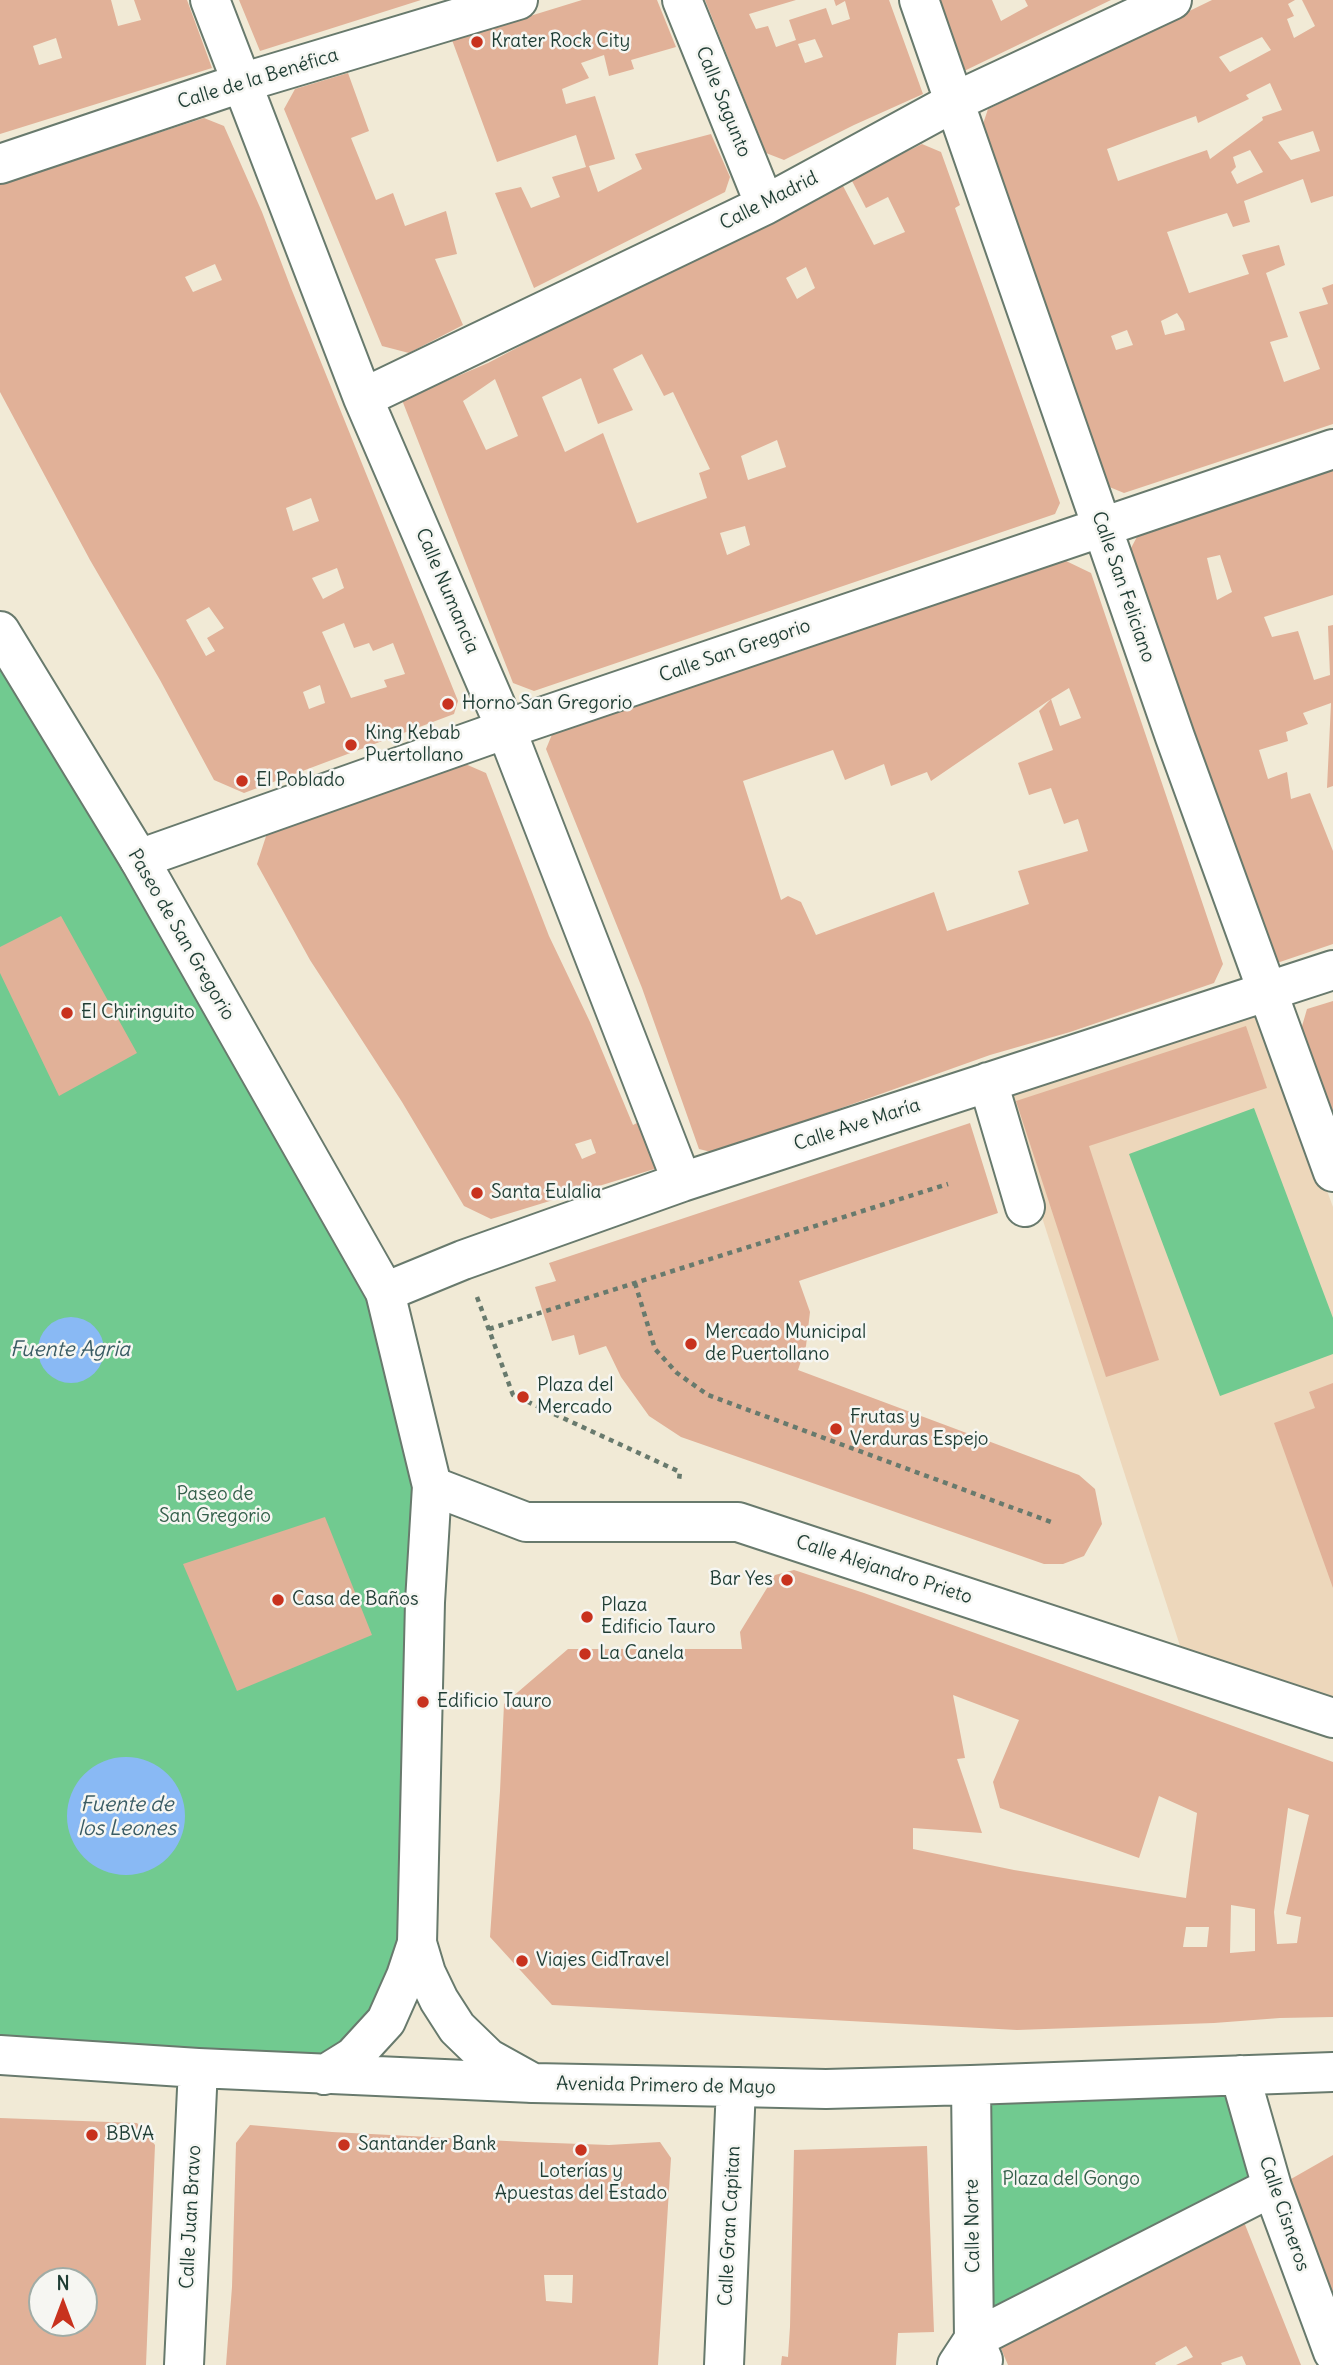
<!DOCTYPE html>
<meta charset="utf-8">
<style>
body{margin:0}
#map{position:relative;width:1333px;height:2365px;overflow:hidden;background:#f1ead6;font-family:Delius,sans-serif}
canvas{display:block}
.north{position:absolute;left:28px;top:2267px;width:70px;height:70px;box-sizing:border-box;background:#f6f6f2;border:2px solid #a0aca6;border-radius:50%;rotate:0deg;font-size:19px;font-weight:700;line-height:28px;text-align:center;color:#1f3d34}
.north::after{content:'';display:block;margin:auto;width:24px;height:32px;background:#c8321e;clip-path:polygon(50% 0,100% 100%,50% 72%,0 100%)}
</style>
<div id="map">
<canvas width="1333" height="2365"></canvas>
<div class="north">N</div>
</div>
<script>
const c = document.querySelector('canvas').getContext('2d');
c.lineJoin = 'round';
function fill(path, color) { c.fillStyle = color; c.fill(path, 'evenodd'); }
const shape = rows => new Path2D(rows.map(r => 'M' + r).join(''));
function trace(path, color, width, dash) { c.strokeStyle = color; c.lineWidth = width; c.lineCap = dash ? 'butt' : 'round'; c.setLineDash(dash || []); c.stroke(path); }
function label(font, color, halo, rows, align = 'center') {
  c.font = font + ' Delius,sans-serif'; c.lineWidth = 5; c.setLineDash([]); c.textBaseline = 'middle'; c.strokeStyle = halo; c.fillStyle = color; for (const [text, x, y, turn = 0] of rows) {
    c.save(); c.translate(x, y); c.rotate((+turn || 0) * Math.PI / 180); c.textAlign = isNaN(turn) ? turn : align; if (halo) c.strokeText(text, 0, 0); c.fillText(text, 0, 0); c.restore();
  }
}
fill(shape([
 [1259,1006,1333,1207,1333,1699,1182,1652,1000,1087]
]), '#edd7bb');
fill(shape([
 [0,631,335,1206,432,1486,417,1943,353,2057,0,2056],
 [1254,1108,1333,1318,1333,1354,1220,1396,1129,1154],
 [1240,2075,1272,2187,974,2339,971,2085]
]), '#71ca90');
fill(shape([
 '38 1350a33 33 0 1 1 66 0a33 33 0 1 1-66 0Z',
 '67 1816a59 59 0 1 1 118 0a59 59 0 1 1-118 0Z'
]), '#89b9f4');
fill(shape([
 [0,0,111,0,118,26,141,20,134,0,187,0,212,68,0,134],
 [56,38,62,58,39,65,33,46],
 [239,0,421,0,260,51],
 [582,0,657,0,676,47,631,60,634,69,609,76,604,55,581,63,589,78,562,89,566,104,595,96,615,159,589,166,598,192,642,169,635,154,711,134,730,177,725,192,534,288,495,193,521,187,531,208,560,197,552,177,586,167,576,135,497,162,452,40],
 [705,0,796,0,749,14,756,29,768,26,776,47,796,40,789,20,826,8,832,25,850,19,845,1,836,6,834,0,889,0,923,94,854,125,784,160,766,153],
 [815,39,823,57,805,63,798,44],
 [936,0,992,0,1001,21,1028,6,1025,0,1111,0,960,73],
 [1212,0,1295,0,1288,4,1294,16,1287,19,1294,38,1315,26,1302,0,1333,0,1333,196,1311,203,1303,179,1244,201,1250,222,1233,227,1227,213,1167,232,1189,293,1249,274,1242,255,1279,245,1285,265,1266,273,1288,337,1270,342,1284,382,1320,369,1299,312,1328,304,1322,288,1333,284,1333,424,1124,493,1107,486,981,130,988,109],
 [1262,37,1271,50,1230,72,1219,57],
 [1270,83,1282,110,1262,117,1263,120,1210,159,1207,150,1118,181,1107,149,1196,116,1198,123,1249,99,1246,95],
 [1313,131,1320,151,1291,160,1278,142],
 [1250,150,1263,172,1237,184,1231,172,1236,167,1233,157],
 [1177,313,1183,322,1185,330,1165,335,1161,321],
 [1127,330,1133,345,1116,350,1111,336],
 [348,73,369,131,351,138,376,200,393,193,405,226,446,211,457,254,435,259,463,325,409,353,382,346,284,109,295,89],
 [204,118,224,126,262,212,291,288,458,701,454,714,244,793,214,780,160,680,90,560,0,392,0,184],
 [215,264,222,280,193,292,185,277],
 [311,498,319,521,293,531,286,508],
 [337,568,344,588,323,599,312,578],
 [209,607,224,628,207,638,215,651,206,656,186,620],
 [344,623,354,648,369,643,373,651,393,643,405,674,384,680,387,687,351,698,322,632],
 [320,685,325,703,309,709,303,692],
 [922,144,941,152,960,205,955,208,1060,503,1055,514,534,691,513,683,402,400,488,363,646,280,842,184,874,245,905,232,888,197,866,208,851,179],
 [806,267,815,288,797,299,786,278],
 [642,354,664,396,673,392,710,469,699,473,707,498,637,523,603,433,565,452,542,397,581,378,598,424,633,410,613,369],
 [495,379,518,436,486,450,463,401],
 [777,440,786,467,748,480,741,456],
 [745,526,750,545,727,555,720,533],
 [1333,469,1333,595,1264,617,1272,637,1298,631,1314,680,1330,675,1328,626,1333,625,1333,786,1327,788,1331,703,1303,713,1308,724,1286,732,1288,741,1259,750,1268,779,1287,772,1291,799,1310,793,1333,851,1333,944,1271,965,1196,749,1200,747,1160,635,1156,636,1139,584,1142,584,1130,550,1139,533],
 [1220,555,1232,592,1217,600,1207,558],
 [1064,560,1091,573,1223,964,1214,983,1070,1032,990,1055,715,1153,699,1149,642,988,546,749,553,732,801,651,875,623,1019,577],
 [1069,688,1081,718,1060,726,1051,699],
 [1051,699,1039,711,1053,750,1018,763,1029,795,1051,788,1064,824,1078,819,1088,851,1018,871,1029,904,947,931,934,892,816,935,801,902,788,896,781,900,743,781,833,750,845,780,884,764,891,786,927,772,931,781],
 [463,763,486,773,549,936,590,1022,633,1125,643,1120,661,1167,491,1219,464,1206,402,1102,310,960,257,864,269,827],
 [591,1139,596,1153,582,1159,575,1144],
 [61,916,137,1053,59,1096,0,973,0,947],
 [1333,1001,1333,1131,1300,1033,1307,1009],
 [1246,1026,1267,1088,1089,1146,1159,1360,1106,1377,1016,1101],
 [970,1123,998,1213,799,1281,810,1312,806,1346,798,1370,1079,1475,1095,1489,1102,1524,1084,1556,1063,1564,1044,1564,681,1437,649,1416,621,1377,606,1346,579,1355,574,1335,552,1341,535,1287,556,1281,549,1263],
 [1333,1383,1333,1588,1274,1423,1315,1408,1309,1392],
 [325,1517,372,1635,237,1691,183,1564],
 [794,1570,864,1593,1333,1762,1333,2017,1280,2018,1214,2023,1017,2030,552,2005,490,1937,500,1791,504,1704,568,1649,742,1649,740,1632,775,1575],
 [953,1695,1019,1720,993,1782,1000,1808,1139,1858,1159,1796,1197,1813,1186,1898,1014,1870,913,1849,913,1828,982,1833,957,1759,965,1758],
 [1288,1808,1309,1815,1286,1914,1301,1917,1297,1943,1277,1944,1274,1912],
 [1231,1905,1255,1909,1255,1951,1230,1953],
 [1186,1927,1209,1927,1207,1947,1183,1947],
 [0,2118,137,2123,155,2145,146,2365,0,2365],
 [42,2281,84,2281,84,2323,42,2323],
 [250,2125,332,2132,526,2142,609,2145,660,2142,671,2158,658,2365,226,2365,232,2287,236,2143],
 [544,2275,573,2275,572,2303,546,2301],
 [927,2146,934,2332,898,2333,896,2365,781,2365,782,2356,788,2357,790,2327,794,2150],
 [1333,2155,1333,2305,1284,2183],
 [1240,2212,1301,2365,1246,2365,1242,2356,1221,2363,1222,2365,1176,2365,1193,2357,1186,2346,1155,2363,1156,2365,1008,2365,997,2339]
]), '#e1b198');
const minor = shape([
 [210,0,363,398,506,729,682,1182],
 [682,0,765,205],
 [919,0,1175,737,1333,1172],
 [0,164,241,83,518,0],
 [363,398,765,205,956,101,1172,0],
 [139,859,506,729,1333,449],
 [988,1082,1025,1207],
 [385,1292,463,1260,682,1182,1333,970],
 [432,1486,526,1522,738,1522,1333,1718],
 [0,2055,198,2068,533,2083],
 [324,2075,353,2057,386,2021,406,1976,417,1943],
 [1240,2075,1272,2187,1333,2352],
 [971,2085,974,2339,983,2360],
 [736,2087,826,2089,971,2085,1333,2072],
 [184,2365,198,2068],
 [957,2365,974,2339,1272,2187]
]);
const major = shape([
 [0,631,139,859,385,1292,432,1486,425,1602,417,1943,426,1973,439,2000,457,2028,488,2058,533,2083,736,2087,724,2365]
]);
trace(minor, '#687a6d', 42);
trace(major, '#687a6d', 42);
trace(shape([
 [635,1283,655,1349,677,1373,708,1395,1051,1522],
 [477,1297,513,1395,680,1472,679,1480],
 [489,1329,948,1184]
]), '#687a6d', 4.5, [5, 5]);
trace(minor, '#fff', 38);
trace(major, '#fff', 38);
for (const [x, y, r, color] of [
 [477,42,7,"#c8321e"],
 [448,704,7,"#c8321e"],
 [351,745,7,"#c8321e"],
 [242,781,7,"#c8321e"],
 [67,1013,7,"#c8321e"],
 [477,1193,7,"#c8321e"],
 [691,1344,7,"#c8321e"],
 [523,1397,7,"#c8321e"],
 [836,1429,7,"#c8321e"],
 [787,1580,7,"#c8321e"],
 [278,1600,7,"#c8321e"],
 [587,1617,7,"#c8321e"],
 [585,1654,7,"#c8321e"],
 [423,1702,7,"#c8321e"],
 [522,1961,7,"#c8321e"],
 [92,2135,7,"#c8321e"],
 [344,2145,7,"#c8321e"],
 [581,2150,7,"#c8321e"]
]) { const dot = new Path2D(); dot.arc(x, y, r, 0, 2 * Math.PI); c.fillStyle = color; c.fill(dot); trace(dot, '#f6f6f2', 2.5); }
label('19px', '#1f3d34', '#f6f6f2', [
 ["Krater Rock City",491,42],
 ["Horno San Gregorio",462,704],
 ["King Kebab",365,734],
 ["Puertollano",365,756],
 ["El Poblado",256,781],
 ["El Chiringuito",81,1013],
 ["Santa Eulalia",491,1193],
 ["Mercado Municipal",705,1333],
 ["de Puertollano",705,1355],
 ["Plaza del",537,1386],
 ["Mercado",537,1408],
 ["Frutas y",850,1418],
 ["Verduras Espejo",850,1440],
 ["Bar Yes",773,1580,"right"],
 ["Casa de Baños",292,1600],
 ["Plaza",601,1606],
 ["Edificio Tauro",601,1628],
 ["La Canela",599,1654],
 ["Edificio Tauro",437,1702],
 ["Viajes CidTravel",536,1961],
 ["BBVA",106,2135],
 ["Santander Bank",358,2145],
 ["Loterías y",581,2172,"center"],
 ["Apuestas del Estado",581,2194,"center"]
], 'left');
label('19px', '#1f3d34', '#f6f6f2', [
 ["Calle de la Benéfica",258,79,-17],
 ["Calle Sagunto",723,102,68],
 ["Calle Madrid",769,201,-27],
 ["Calle San Feliciano",1123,587,71],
 ["Calle Numancia",447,591,67],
 ["Calle San Gregorio",735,651,-19],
 ["Paseo de San Gregorio",181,935,60],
 ["Calle Ave María",857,1125,-18],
 ["Calle Alejandro Prieto",884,1570,18],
 ["Avenida Primero de Mayo",666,2086,1],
 ["Calle Cisneros",1284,2214,71],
 ["Calle Juan Bravo",191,2217,-87],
 ["Calle Gran Capitan",730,2226,-87],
 ["Calle Norte",973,2226,-91]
]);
label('19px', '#34604b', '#f6f6f2', [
 ["Paseo de",215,1495],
 ["San Gregorio",215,1517],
 ["Plaza del Gongo",1071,2180]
]);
label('italic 21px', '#3a5c64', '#f6f6f2', [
 ["Fuente Agria",70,1350],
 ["Fuente de",127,1805],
 ["los Leones",127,1829]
]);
</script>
